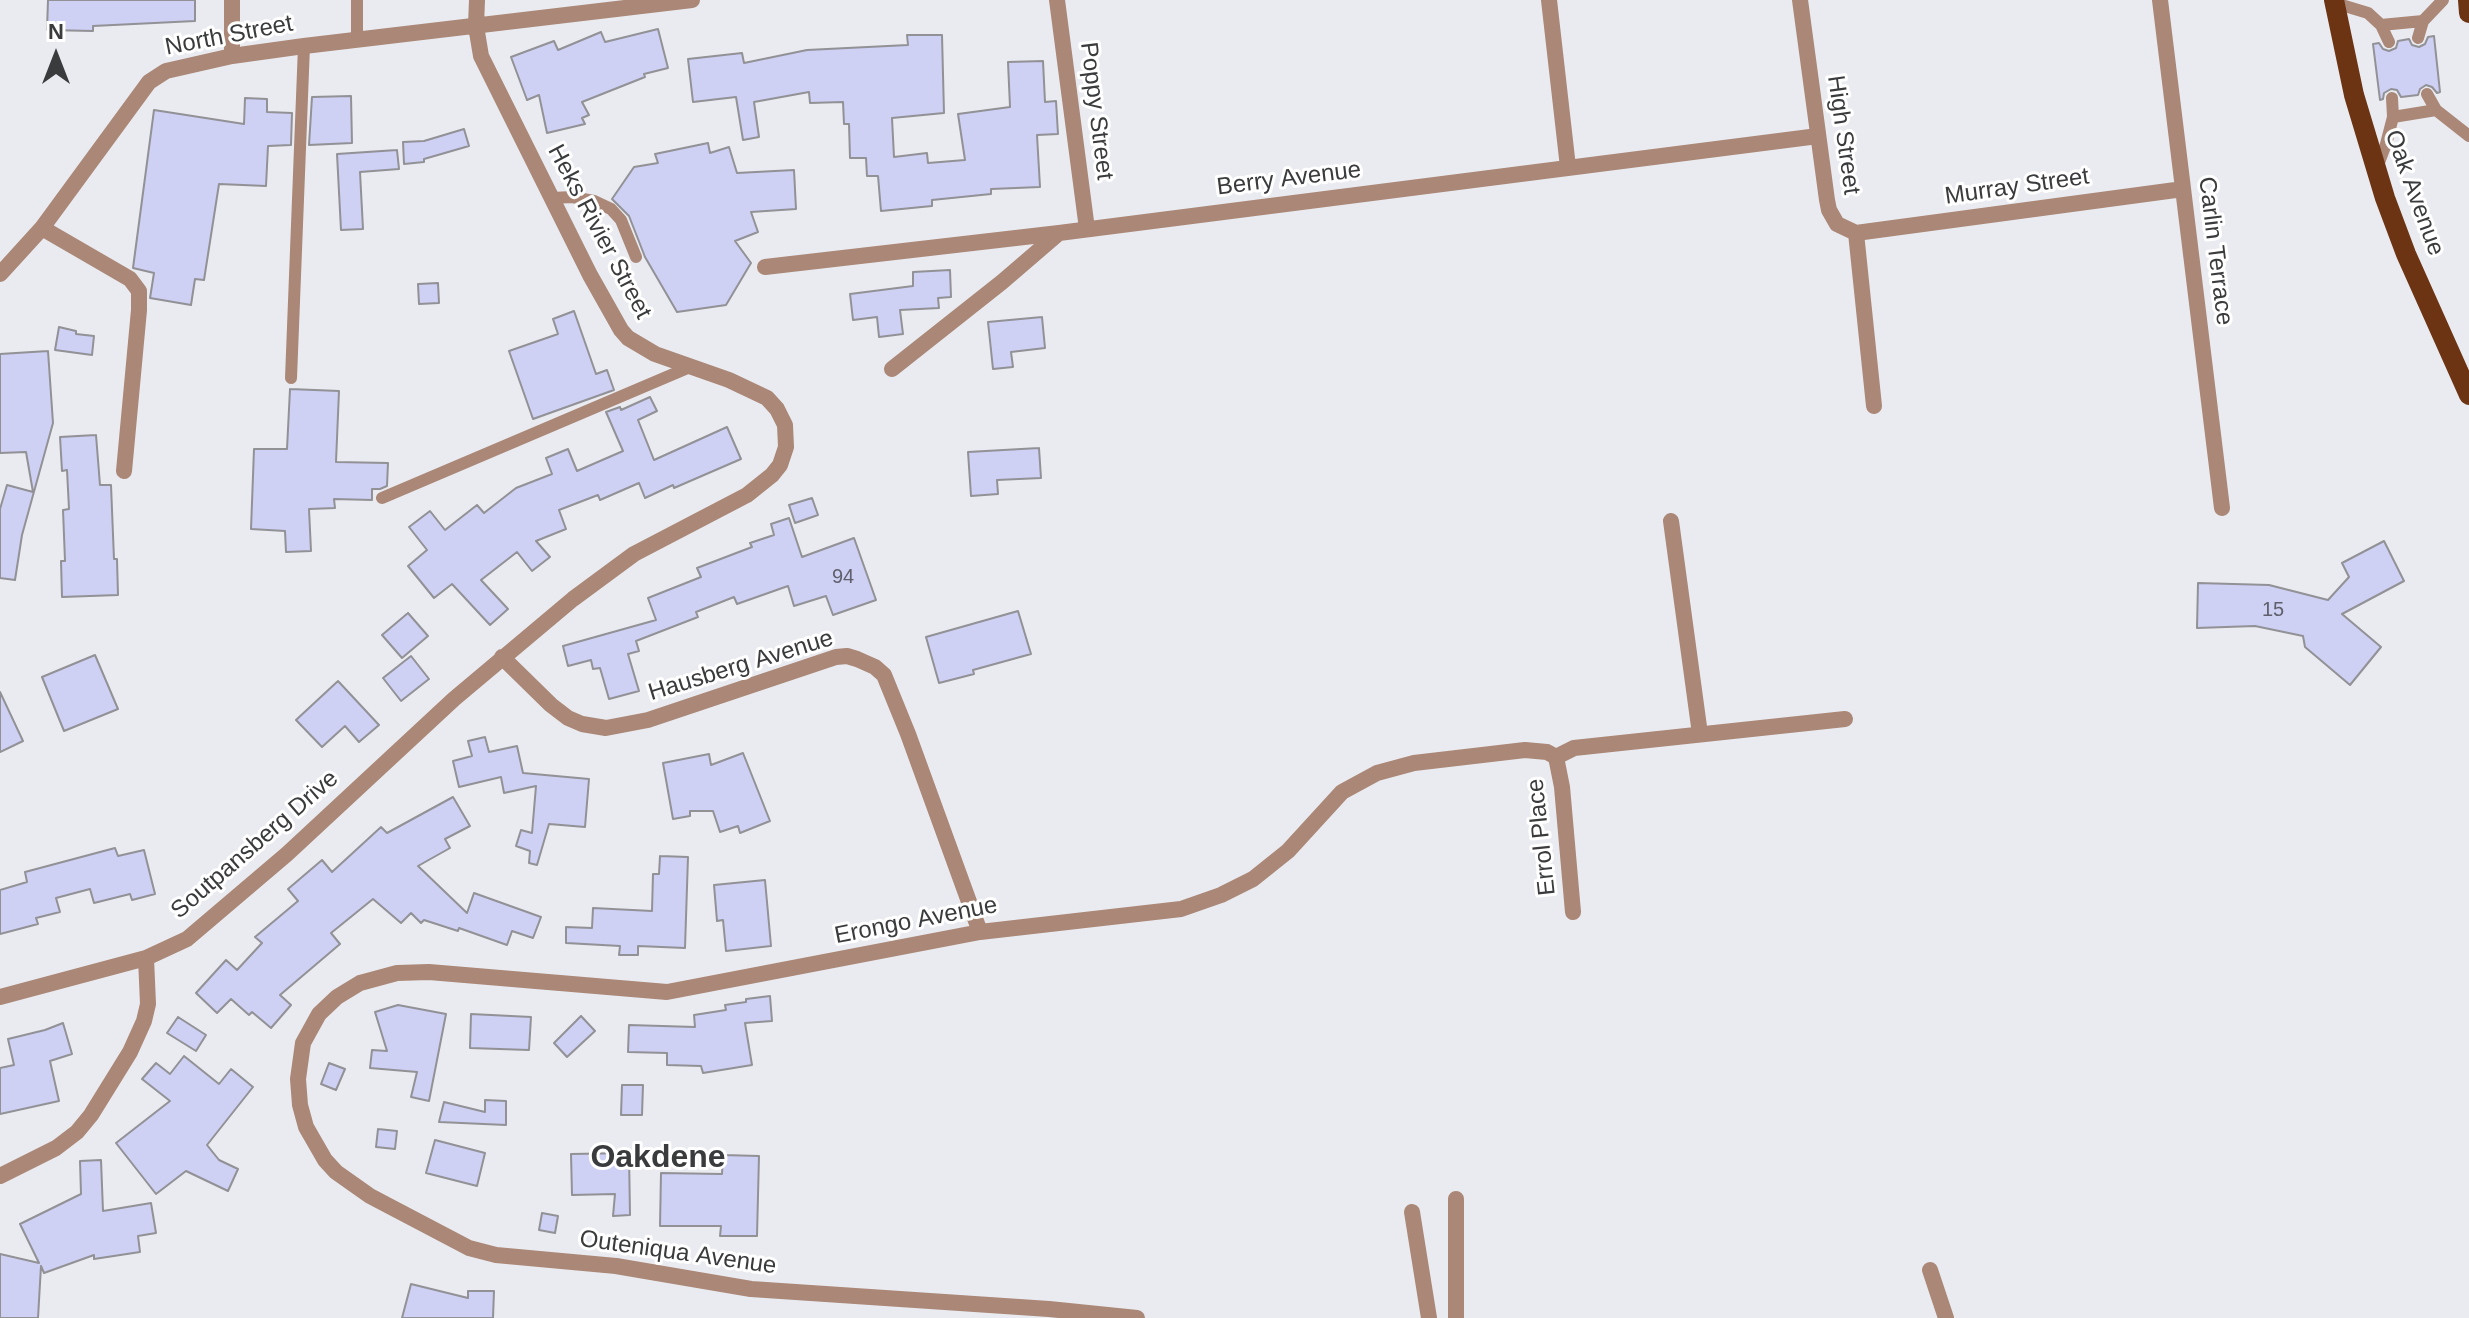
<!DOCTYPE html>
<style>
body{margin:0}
#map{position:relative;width:2469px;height:1318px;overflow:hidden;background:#eaebf0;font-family:Arial,sans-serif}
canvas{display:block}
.north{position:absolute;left:16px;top:16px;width:80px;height:80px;-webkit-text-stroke:6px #fff;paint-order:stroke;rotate:0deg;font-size:22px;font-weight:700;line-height:32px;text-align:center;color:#3a3b3d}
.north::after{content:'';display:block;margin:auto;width:28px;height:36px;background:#3a3b3d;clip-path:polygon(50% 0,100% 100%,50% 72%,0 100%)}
</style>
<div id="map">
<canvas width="2469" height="1318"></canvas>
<div class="north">N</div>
</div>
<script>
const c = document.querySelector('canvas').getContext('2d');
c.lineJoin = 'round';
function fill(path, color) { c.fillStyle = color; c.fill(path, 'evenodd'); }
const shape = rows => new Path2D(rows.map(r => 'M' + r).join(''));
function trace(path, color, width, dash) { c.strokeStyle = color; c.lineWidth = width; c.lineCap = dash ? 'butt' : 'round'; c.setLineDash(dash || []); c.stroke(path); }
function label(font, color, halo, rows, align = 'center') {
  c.font = font + ' Arial,sans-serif'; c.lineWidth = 6; c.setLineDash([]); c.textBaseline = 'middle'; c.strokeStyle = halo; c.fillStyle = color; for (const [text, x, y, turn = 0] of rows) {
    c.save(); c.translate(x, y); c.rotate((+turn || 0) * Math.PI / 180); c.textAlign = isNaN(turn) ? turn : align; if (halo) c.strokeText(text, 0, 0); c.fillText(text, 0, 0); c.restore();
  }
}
const building = shape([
 [48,0,195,0,195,21,93,26,93,31,47,30,48,0],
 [658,29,668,68,644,74,645,77,582,102,589,115,582,118,585,124,547,133,539,95,527,100,511,57,554,41,558,50,601,32,605,42,658,29],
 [907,35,942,35,944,113,892,118,894,157,927,153,928,163,965,160,958,114,1010,107,1008,62,1043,61,1045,102,1056,101,1058,134,1037,135,1040,187,991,189,991,194,932,200,932,206,881,211,878,176,867,176,866,158,850,158,849,124,844,124,843,102,810,103,809,92,754,102,759,137,743,140,736,97,693,102,688,59,742,53,744,63,807,50,908,45,907,35],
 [2434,36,2440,92,2437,93,2432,87,2426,85,2420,89,2418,95,2401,97,2397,90,2391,89,2384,93,2383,99,2380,100,2373,44,2379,43,2383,49,2389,51,2396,48,2398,41,2409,39,2412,45,2419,47,2425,44,2428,37,2434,36],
 [351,96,352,143,309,145,312,97,351,96],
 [245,98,267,99,267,112,292,113,291,145,268,146,266,186,219,184,204,280,195,279,191,305,150,298,154,273,133,268,154,110,244,124,245,98],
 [464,129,469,146,424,159,424,162,404,164,403,142,424,141,464,129],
 [708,143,710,153,729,147,737,173,794,170,796,209,751,212,758,232,735,241,751,263,726,305,677,312,645,257,629,216,612,199,634,167,658,163,655,154,708,143],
 [397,150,399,169,360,172,363,229,341,230,337,154,397,150],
 [950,270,951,297,938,298,939,308,900,310,903,334,879,337,877,317,853,320,850,294,913,286,913,272,950,270],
 [438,283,439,303,419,304,418,284,438,283],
 [574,311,596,374,607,370,614,390,533,419,509,351,558,334,553,319,574,311],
 [1042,317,1045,348,1011,352,1013,367,993,369,988,322,1042,317],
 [59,327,76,331,76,334,94,336,92,355,55,350,59,327],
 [48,351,53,423,22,535,15,580,0,578,0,509,7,485,33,492,26,452,0,453,0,354,48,351],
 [290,389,339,391,336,462,388,463,387,486,380,489,372,489,372,500,334,499,335,508,309,509,311,551,286,552,285,531,251,529,254,449,287,449,290,389],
 [650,397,657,411,638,420,654,460,727,427,741,459,674,488,673,485,645,498,639,483,600,500,598,495,559,510,566,529,536,541,550,557,532,571,517,552,481,580,508,609,490,625,452,584,434,598,408,566,427,550,409,527,430,511,445,530,477,505,484,513,516,488,552,474,546,458,568,449,577,471,623,451,606,412,620,407,621,410,650,397],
 [96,435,100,485,111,485,114,559,117,559,118,595,62,597,61,561,65,561,63,510,69,509,67,470,62,471,60,437,96,435],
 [1039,448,1041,478,997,480,998,494,971,496,968,452,1039,448],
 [812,498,818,515,795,523,789,505,812,498],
 [789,518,802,557,854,538,876,600,833,615,826,596,794,606,788,586,737,604,734,597,696,612,698,617,636,641,639,651,628,654,639,691,609,699,600,668,593,669,591,660,568,666,563,646,656,620,648,598,701,577,697,568,752,547,750,543,774,535,771,524,789,518],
 [2384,541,2404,581,2342,614,2381,647,2350,685,2305,647,2303,636,2255,626,2197,628,2198,583,2269,585,2328,600,2349,577,2342,563,2384,541],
 [1018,611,1031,654,973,670,974,674,939,683,926,637,1018,611],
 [408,613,428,636,402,658,382,635,408,613],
 [95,655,118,709,64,731,42,677,95,655],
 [411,656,429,679,401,701,383,678,411,656],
 [338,681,379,725,359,742,345,726,322,747,296,720,338,681],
 [0,692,23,741,0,752,0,692],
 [485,737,489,752,517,746,523,773,589,779,585,827,549,824,537,865,529,863,530,851,516,846,521,830,532,833,536,786,504,793,501,777,459,787,453,761,472,756,468,741,485,737],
 [743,753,770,821,740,833,738,826,720,832,713,811,690,811,690,816,673,819,663,763,709,754,711,765,743,753],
 [453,797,470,826,445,839,450,848,418,866,467,913,474,893,541,917,533,938,512,931,507,945,459,928,458,931,424,920,421,923,411,913,401,923,373,899,331,933,340,944,280,995,291,1005,271,1028,252,1012,249,1015,231,999,217,1013,196,993,226,960,237,970,262,943,255,937,298,901,288,889,322,860,332,872,381,827,387,833,453,797],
 [115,848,118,856,144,850,155,894,132,900,130,894,94,903,90,889,56,898,60,912,36,918,38,924,0,934,0,890,27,882,25,872,115,848],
 [660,856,688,857,685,948,638,946,638,955,619,955,620,946,566,943,566,927,592,928,593,908,652,911,653,874,659,874,660,856],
 [765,880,771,946,726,951,723,920,717,921,714,885,765,880],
 [770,996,772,1021,745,1023,752,1065,703,1073,701,1066,667,1065,667,1053,628,1052,629,1025,695,1027,694,1015,726,1010,725,1005,746,1002,746,999,770,996],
 [398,1005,446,1014,429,1101,411,1097,417,1072,370,1068,372,1050,387,1051,375,1012,398,1005],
 [471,1014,531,1017,529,1050,470,1048,471,1014],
 [581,1016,595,1031,567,1057,554,1043,581,1016],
 [178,1017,206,1035,196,1051,167,1033,178,1017],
 [63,1023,72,1054,50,1061,59,1101,0,1114,0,1068,14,1065,8,1039,45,1030,63,1023],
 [184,1056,219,1084,231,1069,253,1087,207,1145,219,1160,238,1169,228,1191,186,1171,156,1194,116,1143,170,1101,142,1079,156,1063,170,1074,184,1056],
 [329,1063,345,1069,336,1090,321,1084,329,1063],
 [622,1085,643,1085,642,1115,621,1115,622,1085],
 [485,1100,506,1101,506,1125,439,1122,444,1102,485,1112,485,1100],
 [378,1129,397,1131,395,1149,376,1147,378,1129],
 [435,1140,485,1153,477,1186,426,1173,435,1140],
 [629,1153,630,1215,613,1216,615,1194,572,1195,571,1154,629,1153],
 [723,1155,759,1156,757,1236,720,1236,721,1226,660,1226,661,1173,722,1174,723,1155],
 [101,1160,103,1211,151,1203,156,1233,138,1236,140,1252,94,1259,94,1255,44,1273,41,1266,38,1318,0,1318,0,1254,39,1263,20,1224,81,1194,80,1161,101,1160],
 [542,1213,558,1216,555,1233,539,1230,542,1213],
 [411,1284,468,1298,468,1291,494,1291,493,1318,402,1318,411,1284]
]);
fill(building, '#ced0f4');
trace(building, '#919196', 2);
trace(shape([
 [357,0,357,39],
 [2335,3,2368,13,2381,25,2389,42],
 [2381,25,2423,21],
 [2418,38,2423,21,2443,0],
 [2427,94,2436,110,2469,136],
 [2393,117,2436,110],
 [2377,168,2386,144,2393,117,2392,98],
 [552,198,572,197,594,201,611,209,621,220,636,257],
 [291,378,304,46],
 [382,498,690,367]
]), '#aa8776', 12);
trace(shape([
 [1057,0,1087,229],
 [1549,0,1568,167],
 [1800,0,1827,200,1829,210,1837,224,1856,233,1874,406],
 [2160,0,2222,508],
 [232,56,232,0],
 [42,228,130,279,139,291,139,310,124,471],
 [1856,233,2183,189],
 [765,267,1059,233,1818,136],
 [0,274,42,228,149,82,166,71,232,56,304,46,692,0],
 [892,369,1002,282,1059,233],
 [1671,521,1700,734],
 [502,657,551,705,568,718,582,724,606,728,648,720,836,657,847,656,857,659,875,667,884,675,908,734,980,932],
 [1556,757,1574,748,1845,719],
 [1556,757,1562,787,1573,912],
 [0,997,146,958,187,939,287,854,454,699,573,599,634,554,747,495,772,475,780,465,786,447,785,425,777,409,767,398,729,380,655,354,628,338,621,330,590,275,481,56,476,26,477,0],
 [0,1176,56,1148,77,1132,91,1115,130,1052,144,1021,148,1004,146,958],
 [1412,1212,1429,1318],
 [1930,1270,1946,1318],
 [1137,1318,1049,1309,751,1289,616,1266,496,1255,469,1248,370,1196,336,1172,325,1160,306,1127,300,1105,298,1079,303,1043,319,1014,337,997,360,983,397,973,429,972,667,992,980,932,1181,909,1221,895,1253,879,1288,851,1342,792,1377,773,1414,763,1525,750,1547,752,1556,757],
 [1456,1318,1456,1199]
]), '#aa8776', 16);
trace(shape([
 [2334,0,2354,95,2385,198,2406,254,2469,395],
 [2468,0,2469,13]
]), '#6d3413', 20);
label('20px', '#5f606b', null, [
 ["94",843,577],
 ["15",2273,610]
]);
label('24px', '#3a3b3d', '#fff', [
 ["North Street",229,36,-11],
 ["Poppy Street",1096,111,83],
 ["High Street",1843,135,82],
 ["Berry Avenue",1289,179,-7],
 ["Murray Street",2017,187,-8],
 ["Oak Avenue",2414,193,70],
 ["Heks Rivier Street",599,232,62],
 ["Carlin Terrace",2215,251,83],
 ["Hausberg Avenue",741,666,-17],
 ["Errol Place",1542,837,-96],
 ["Soutpansberg Drive",255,845,-41],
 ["Erongo Avenue",916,921,-11],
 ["Outeniqua Avenue",678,1253,8]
]);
label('bold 32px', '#3a3b3d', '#fff', [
 ["Oakdene",658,1158]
]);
</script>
